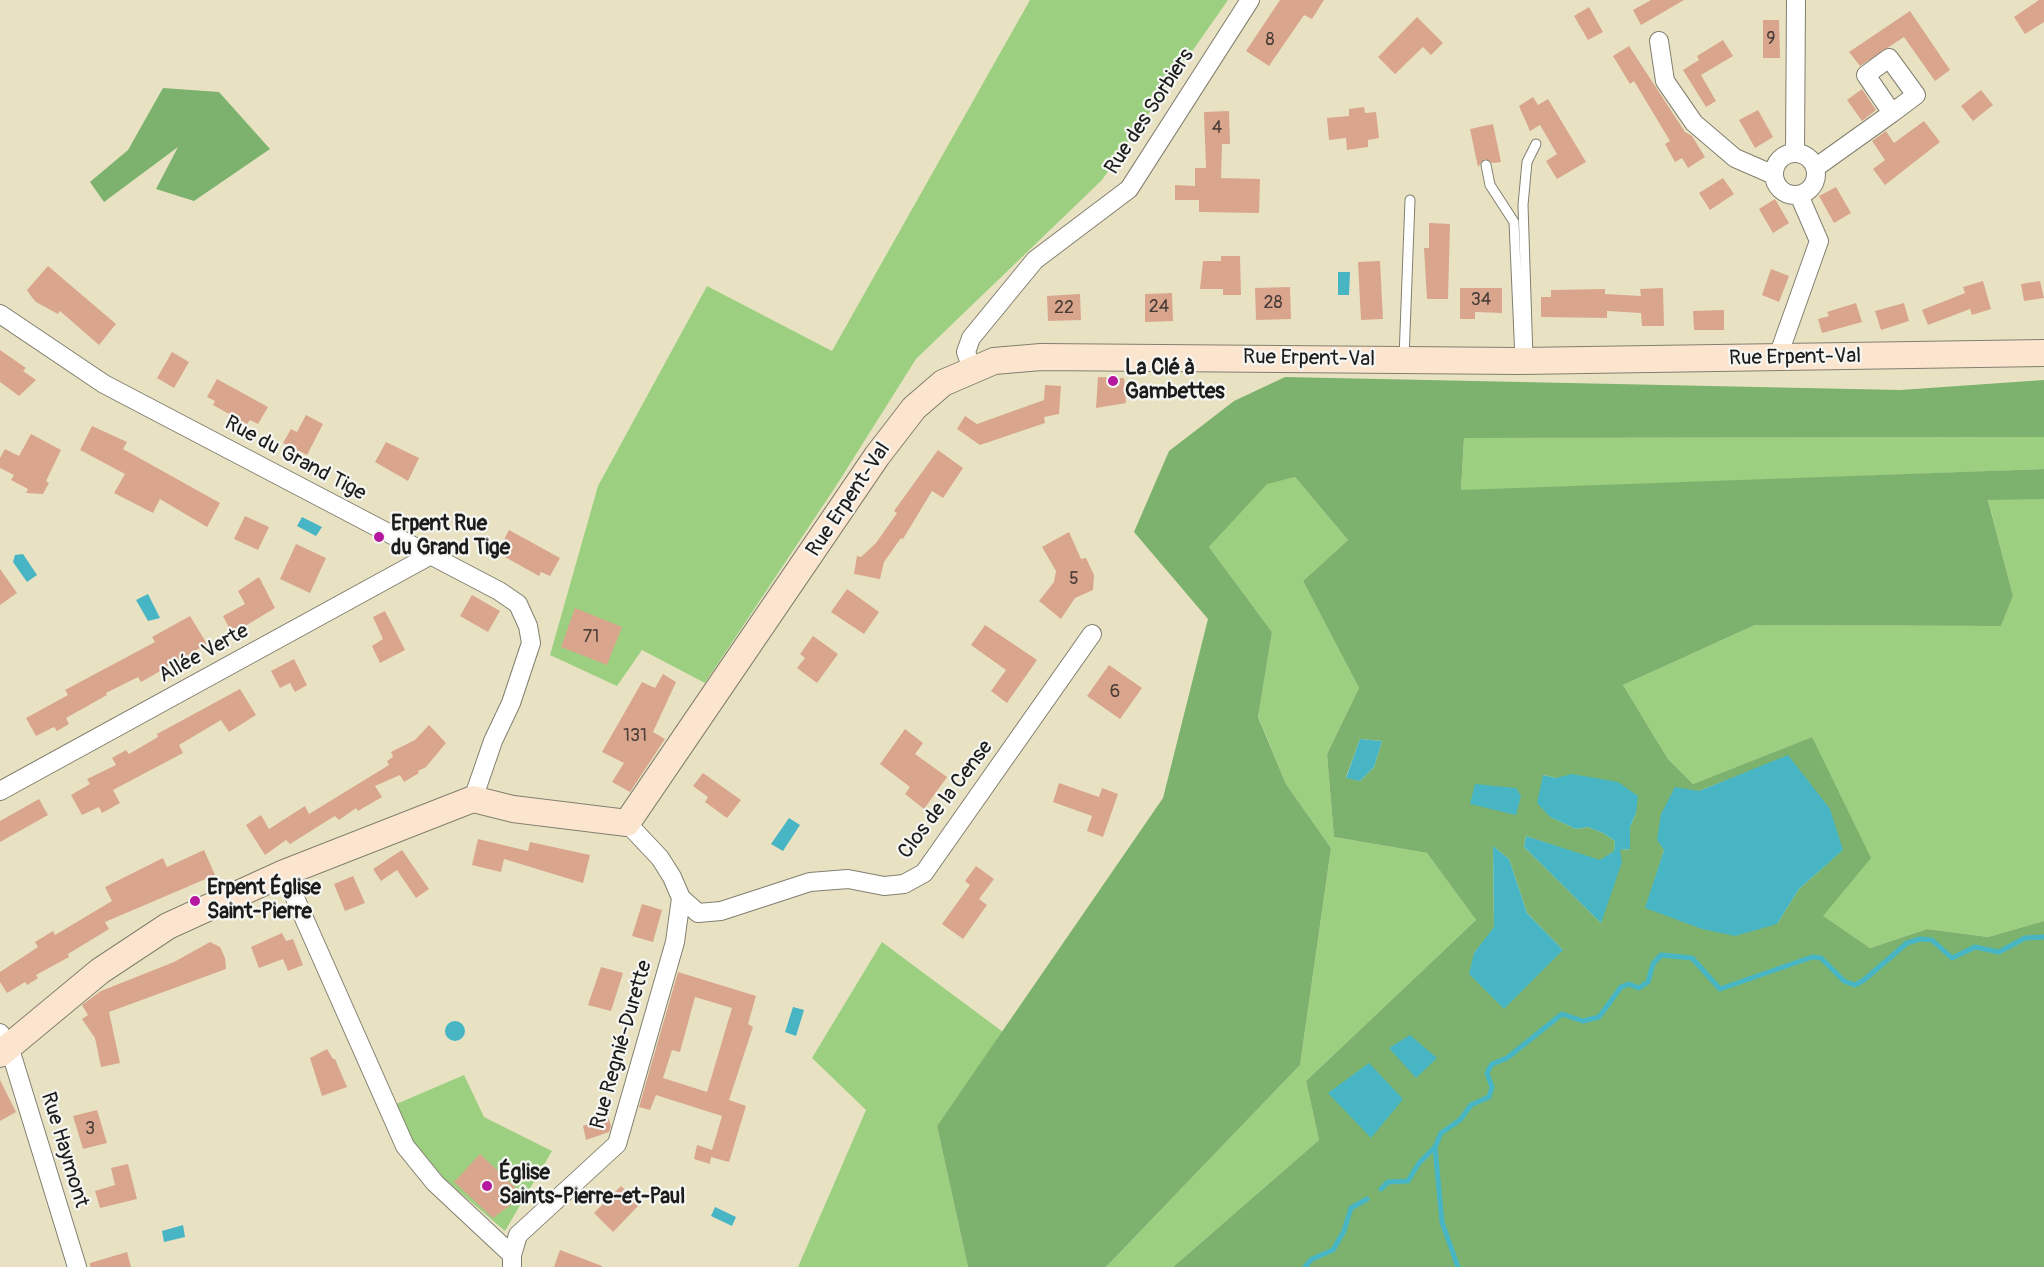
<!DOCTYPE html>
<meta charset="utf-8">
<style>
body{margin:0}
canvas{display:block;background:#e8e2c2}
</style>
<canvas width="2044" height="1267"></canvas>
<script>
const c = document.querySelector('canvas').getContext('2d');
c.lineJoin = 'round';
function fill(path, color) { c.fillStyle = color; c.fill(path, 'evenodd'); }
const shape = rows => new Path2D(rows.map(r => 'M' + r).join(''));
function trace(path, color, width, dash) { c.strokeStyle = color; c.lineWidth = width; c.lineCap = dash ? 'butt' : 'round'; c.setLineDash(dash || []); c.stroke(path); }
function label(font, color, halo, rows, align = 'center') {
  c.font = font + ' Pangolin,sans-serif'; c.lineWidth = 4.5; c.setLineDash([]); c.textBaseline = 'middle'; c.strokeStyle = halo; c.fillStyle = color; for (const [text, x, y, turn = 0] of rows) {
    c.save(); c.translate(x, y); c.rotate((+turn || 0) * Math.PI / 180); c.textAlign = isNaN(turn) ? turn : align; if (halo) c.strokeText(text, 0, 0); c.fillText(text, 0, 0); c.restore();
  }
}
fill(shape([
 [1030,0,1228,0,1102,180,916,359,836,486,705,683,642,650,617,686,550,655,598,486,707,286,832,351],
 [2044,437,2044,469,1461,491,1464,438],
 [1295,477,1348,540,1303,581,1359,688,1327,754,1334,837,1427,853,1476,920,1306,1081,1319,1140,1173,1267,1106,1267,1300,1065,1331,848,1286,784,1258,716,1272,632,1209,547,1267,483],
 [1988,499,2044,499,2044,921,1988,937,1927,929,1870,948,1822,916,1812,737,1693,784,1668,759,1623,685,1755,625,2001,626,2013,596],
 [882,942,1003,1032,937,1126,968,1267,798,1267,866,1110,812,1058],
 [464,1075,484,1117,552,1151,505,1231,449,1183,409,1142,394,1105]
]), '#9cd080');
fill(shape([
 [163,88,219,92,270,149,194,201,156,189,178,147,104,202,90,182,128,150],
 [1285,377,1900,390,2044,380,2044,437,1464,438,1461,490,2044,469,2044,499,1988,500,2013,596,2001,626,1755,625,1623,685,1668,759,1693,784,1812,737,1871,858,1823,916,1870,948,1927,929,1988,937,2044,921,2044,1267,1173,1267,1319,1140,1306,1081,1476,920,1427,853,1334,837,1327,754,1359,688,1303,581,1348,540,1295,477,1267,484,1209,547,1272,632,1258,717,1286,784,1331,848,1300,1065,1106,1267,968,1267,937,1126,1163,798,1208,619,1134,532,1169,451,1234,401],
 [1360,739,1382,741,1374,767,1360,781,1346,777],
 [1788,756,1843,850,1799,889,1777,924,1646,908,1664,850,1699,791],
 [1543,775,1556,778,1636,813,1630,827,1630,849,1620,850,1601,923,1524,847,1526,836,1600,861,1614,851,1615,841,1603,833,1588,827,1576,829,1550,817],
 [1493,846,1509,859,1527,913,1563,950,1474,953,1494,928]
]), '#7db26e');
fill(shape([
 [1338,272,1350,272,1349,295,1338,295],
 [302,517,322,527,316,536,297,526],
 [23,554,37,575,27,582,13,562,15,555],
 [148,594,160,618,148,621,136,600],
 [1360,739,1382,741,1374,767,1360,781,1346,778],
 [1788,755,1830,809,1843,850,1799,889,1777,924,1735,936,1702,929,1645,908,1664,850,1657,840,1661,814,1675,787,1699,791],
 [1572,774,1618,782,1638,796,1636,813,1630,827,1630,849,1620,850,1622,862,1601,923,1524,847,1526,836,1600,860,1614,851,1615,841,1603,833,1588,827,1576,829,1550,817,1537,803,1543,775,1556,778],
 [1475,784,1516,788,1521,796,1516,815,1470,804],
 [789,818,800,825,783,851,771,844],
 [1493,846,1509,859,1527,913,1563,950,1504,1009,1469,974,1474,953,1494,927],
 [793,1007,804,1010,796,1036,785,1032],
 '445 1031a10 10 0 1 1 20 0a10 10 0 1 1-20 0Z',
 [1410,1035,1437,1058,1416,1078,1389,1048],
 [1369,1063,1403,1099,1371,1138,1328,1093],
 [715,1207,736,1217,732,1226,711,1216],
 [183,1225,185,1237,164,1242,162,1231]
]), '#48b5c4');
trace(shape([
 [1435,1147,1442,1222,1458,1267],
 [1381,1189,1388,1182,1408,1181,1419,1163,1435,1147,1441,1133,1460,1120,1471,1105,1489,1097,1492,1087,1487,1073,1492,1064,1507,1058,1562,1014,1583,1021,1599,1017,1621,987,1629,984,1639,988,1648,982,1653,964,1661,955,1692,958,1720,989,1812,957,1821,958,1844,981,1855,985,1864,980,1907,943,1920,939,1932,940,1952,958,1975,947,1999,952,2025,938,2044,937],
 [1305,1267,1312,1259,1333,1250,1344,1231,1351,1208,1367,1199]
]), '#48b5c4', 5);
fill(shape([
 [1280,0,1324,0,1312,19,1304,15,1269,66,1246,51],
 [1651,0,1684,0,1641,25,1633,10],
 [2039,0,2044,0,2044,22,2025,34,2014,17],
 [1589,7,1603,32,1588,40,1574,16],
 [1910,11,1950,70,1935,81,1904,37,1860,66,1849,52],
 [1417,17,1443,43,1431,55,1423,47,1395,74,1378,57],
 [1763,20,1779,20,1780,58,1763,58],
 [1723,40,1733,56,1701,75,1716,101,1706,107,1683,70,1699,60,1697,56],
 [1629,46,1685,132,1692,136,1705,157,1688,168,1682,158,1675,162,1665,144,1670,141,1634,81,1630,84,1613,56],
 [1862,89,1876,110,1862,121,1847,100],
 [1981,90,1993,105,1973,121,1961,106],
 [1533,97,1538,105,1548,99,1586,162,1557,179,1546,161,1557,154,1540,125,1530,131,1519,106],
 [1364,107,1365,113,1376,112,1379,138,1368,140,1368,147,1347,150,1346,138,1329,140,1327,118,1349,116,1349,109],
 [1758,110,1773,137,1755,148,1739,120],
 [1229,111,1230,144,1222,144,1221,178,1260,179,1259,213,1199,212,1199,200,1175,200,1175,185,1195,186,1195,168,1206,168,1204,112],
 [1924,121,1940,142,1885,185,1873,169,1885,160,1872,141,1886,131,1894,143],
 [1493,124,1501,162,1493,163,1484,159,1478,167,1470,129],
 [1723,178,1734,194,1710,210,1699,193],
 [1836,187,1851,213,1834,223,1819,196],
 [1775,199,1789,223,1773,233,1759,209],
 [1429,223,1450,224,1448,299,1427,299,1424,248,1429,248],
 [1221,256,1240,256,1241,295,1223,295,1223,289,1200,289,1203,261,1221,261],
 [1380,261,1383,319,1361,320,1358,262],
 [48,266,116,324,99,345,60,311,58,314,36,302,31,296,27,290],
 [1771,269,1789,276,1779,302,1762,295],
 [1983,281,1991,309,1972,315,1970,309,1928,325,1922,310,1965,293,1963,287],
 [2040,281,2044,298,2024,301,2021,284],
 [1290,287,1291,319,1256,320,1255,288],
 [1460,288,1502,288,1502,313,1475,312,1475,319,1460,319],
 [1663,288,1664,326,1642,326,1641,313,1607,311,1607,318,1541,317,1541,297,1551,297,1551,290,1605,289,1605,294,1641,296,1640,289],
 [1172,293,1173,321,1145,322,1145,294],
 [1080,294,1081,320,1048,321,1047,296],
 [1856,303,1862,322,1822,333,1818,319,1829,316,1827,312],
 [1904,303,1909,321,1881,330,1875,311],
 [1724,310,1724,330,1694,330,1693,311],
 [0,350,26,368,23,371,36,380,19,396,0,382],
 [172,352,189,362,174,388,157,378],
 [1098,377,1124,378,1126,403,1096,408],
 [217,379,268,407,258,424,250,420,247,424,213,405,215,401,207,397],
 [1045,385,1061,386,1059,414,1044,417,1045,423,980,445,957,429,965,416,977,424,1044,400],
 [306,415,323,424,307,455,283,443,291,429,297,432],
 [92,426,127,442,123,449,220,503,207,527,160,499,153,513,114,493,125,474,80,450],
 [31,434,61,450,46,481,49,483,43,494,26,493,28,489,11,480,14,475,0,468,0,458,5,449,19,456],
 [386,442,419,458,408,481,375,462],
 [938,450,963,468,943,498,932,491,903,539,901,538,884,562,880,579,854,574,857,556,861,557,876,543,897,513,894,511],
 [245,516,269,527,258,550,234,539],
 [509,530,560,558,550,576,541,572,539,576,505,557,507,553,499,549],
 [1069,532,1081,559,1086,558,1094,575,1093,590,1075,598,1061,619,1039,601,1054,582,1056,571,1042,547],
 [296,544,326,558,310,593,280,579],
 [0,569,17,593,0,605],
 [259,577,275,608,232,634,223,616,245,604,238,591],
 [847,589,879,612,864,634,831,612],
 [472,595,500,611,488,632,460,616],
 [575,608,622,627,607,665,561,647],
 [385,611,405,650,380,663,372,646,383,639,373,617],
 [190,616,207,644,141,682,138,677,106,693,107,695,66,718,69,724,57,731,54,727,36,736,26,718,68,695,65,690,155,642,152,637],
 [985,625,1037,660,1007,703,991,691,1006,670,971,645],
 [813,636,838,654,817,683,797,668,805,658,800,654],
 [294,659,307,685,295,692,290,683,280,688,271,671],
 [1109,665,1142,688,1120,719,1087,696],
 [663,674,676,682,653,732,665,739,630,792,612,782,624,763,602,752,642,682,655,688],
 [240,689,256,715,229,732,221,720,179,745,183,753,113,790,120,803,102,813,99,807,82,815,71,795,90,784,87,779,116,765,112,758,126,750,129,754,158,737,157,734],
 [429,725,446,743,426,767,418,771,419,773,404,782,400,775,375,786,382,797,358,811,356,808,339,820,335,816,330,819,290,844,286,840,265,855,246,825,261,815,269,829,305,806,309,814,389,765,387,761,393,757,391,752,415,740],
 [905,729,923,743,915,754,947,777,924,809,905,794,910,787,880,764],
 [703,773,741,800,727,818,705,802,708,797,693,786],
 [1059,783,1099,797,1102,788,1118,794,1103,837,1087,831,1092,816,1053,802],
 [39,799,48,815,0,842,0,821],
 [478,839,528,851,530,842,590,855,583,883,504,859,501,872,472,865],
 [204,850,215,875,105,922,109,929,68,954,69,957,36,975,38,978,27,985,25,982,7,993,0,982,0,972,38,947,35,942,53,931,55,935,112,901,105,887,163,858,167,867],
 [402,850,429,889,416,898,397,870,381,881,373,869],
 [976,866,994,879,979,899,987,905,963,939,942,924,970,885,965,881],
 [353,876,365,903,345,911,334,884],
 [642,904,662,910,653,942,632,936],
 [282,933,286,941,293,939,303,965,288,971,283,959,259,968,251,947],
 [210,942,220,947,225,958,226,969,109,1012,120,1063,101,1067,95,1038,82,1019,88,1015,82,1005,101,991,174,962],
 [601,967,623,973,611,1011,588,1005],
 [678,972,756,996,748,1024,753,1027,729,1100,746,1106,729,1162,711,1157,710,1164,694,1159,697,1145,712,1150,722,1116,656,1095,650,1110,639,1107],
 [695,997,732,1008,707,1092,663,1078,672,1050,680,1052],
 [327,1049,333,1059,335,1059,347,1087,322,1096,310,1058],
 [0,1080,16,1112,0,1121],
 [97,1110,107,1143,83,1149,73,1116],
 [608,1117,611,1126,609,1132,586,1140,583,1126],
 [480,1154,519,1191,512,1199,512,1204,493,1218,454,1182],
 [128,1164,137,1199,100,1208,95,1191,115,1185,111,1168],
 [621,1186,640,1204,613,1232,594,1213],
 [560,1250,602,1266,602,1267,554,1267],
 [127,1252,131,1267,90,1267,90,1263]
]), '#d9a68d');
const lane = shape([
 [1486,165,1490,185,1514,222,1520,359],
 [1404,358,1410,200],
 [1528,359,1523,205,1527,162,1536,144]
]);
const street = shape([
 [1659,41,1665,81,1694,123,1735,158,1774,175],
 [1795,153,1796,0],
 '1774 174a21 21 0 1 1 42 0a21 21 0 1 1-42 0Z',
 [1815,168,1892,113,1916,95,1889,58,1866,75,1892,113],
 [0,314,104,384,499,591,518,604,528,626,531,643,511,703,493,741,473,799],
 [1777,359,1819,241,1799,195],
 [972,369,966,352,971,338,1035,260,1129,189,1250,0],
 [0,791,429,556],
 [284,873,405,1146,435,1183,512,1255],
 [681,898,698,913,721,911,810,882,848,879,884,886,904,884,924,873,1092,634],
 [0,1033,9,1046,77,1267],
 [512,1267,512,1255,518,1235,617,1144,675,942,681,898,672,877,660,858,627,823]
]);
const secondary = shape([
 [0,1054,100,971,168,926,284,873,473,799,513,809,627,823,877,456,914,408,943,383,994,361,1041,357,1520,361,2044,353]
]);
trace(lane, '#827f6f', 11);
trace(street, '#827f6f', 20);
trace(secondary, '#827f6f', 28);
trace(lane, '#fff', 9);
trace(street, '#fff', 18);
trace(secondary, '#fce5cf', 26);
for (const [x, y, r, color] of [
 [1113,381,6,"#b5179e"],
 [379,537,6,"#b5179e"],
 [195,901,6,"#b5179e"],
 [487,1186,6,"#b5179e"]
]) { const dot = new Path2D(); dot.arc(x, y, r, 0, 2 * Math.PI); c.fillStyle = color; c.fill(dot); trace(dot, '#f6f6f2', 2); }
label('18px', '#4b3e38', null, [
 ["9",1771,39],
 ["8",1270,40],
 ["4",1217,128],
 ["34",1481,300],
 ["28",1273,303],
 ["24",1159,307],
 ["22",1064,308],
 ["5",1074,579],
 ["71",591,637],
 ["6",1115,692],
 ["131",635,736],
 ["3",90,1129]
]);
label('21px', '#1c1c1c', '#f6f6f2', [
 ["Rue des Sorbiers",1150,112,-57],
 ["Rue Erpent-Val",1795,358,-1],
 ["Rue Erpent-Val",1309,359,1],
 ["Rue du Grand Tige",295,459,28],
 ["Rue Erpent-Val",849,500,-56],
 ["Allée Verte",204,654,-29],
 ["Clos de la Cense",946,800,-53],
 ["Rue Regnié-Durette",622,1045,-74],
 ["Rue Haymont",64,1150,73]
]);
label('bold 21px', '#1c1c1c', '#f6f6f2', [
 ["La Clé à",1125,369],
 ["Gambettes",1125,393],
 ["Erpent Rue",391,525],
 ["du Grand Tige",391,549],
 ["Erpent Église",207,889],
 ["Saint-Pierre",207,913],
 ["Église",499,1174],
 ["Saints-Pierre-et-Paul",499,1198]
], 'left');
</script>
